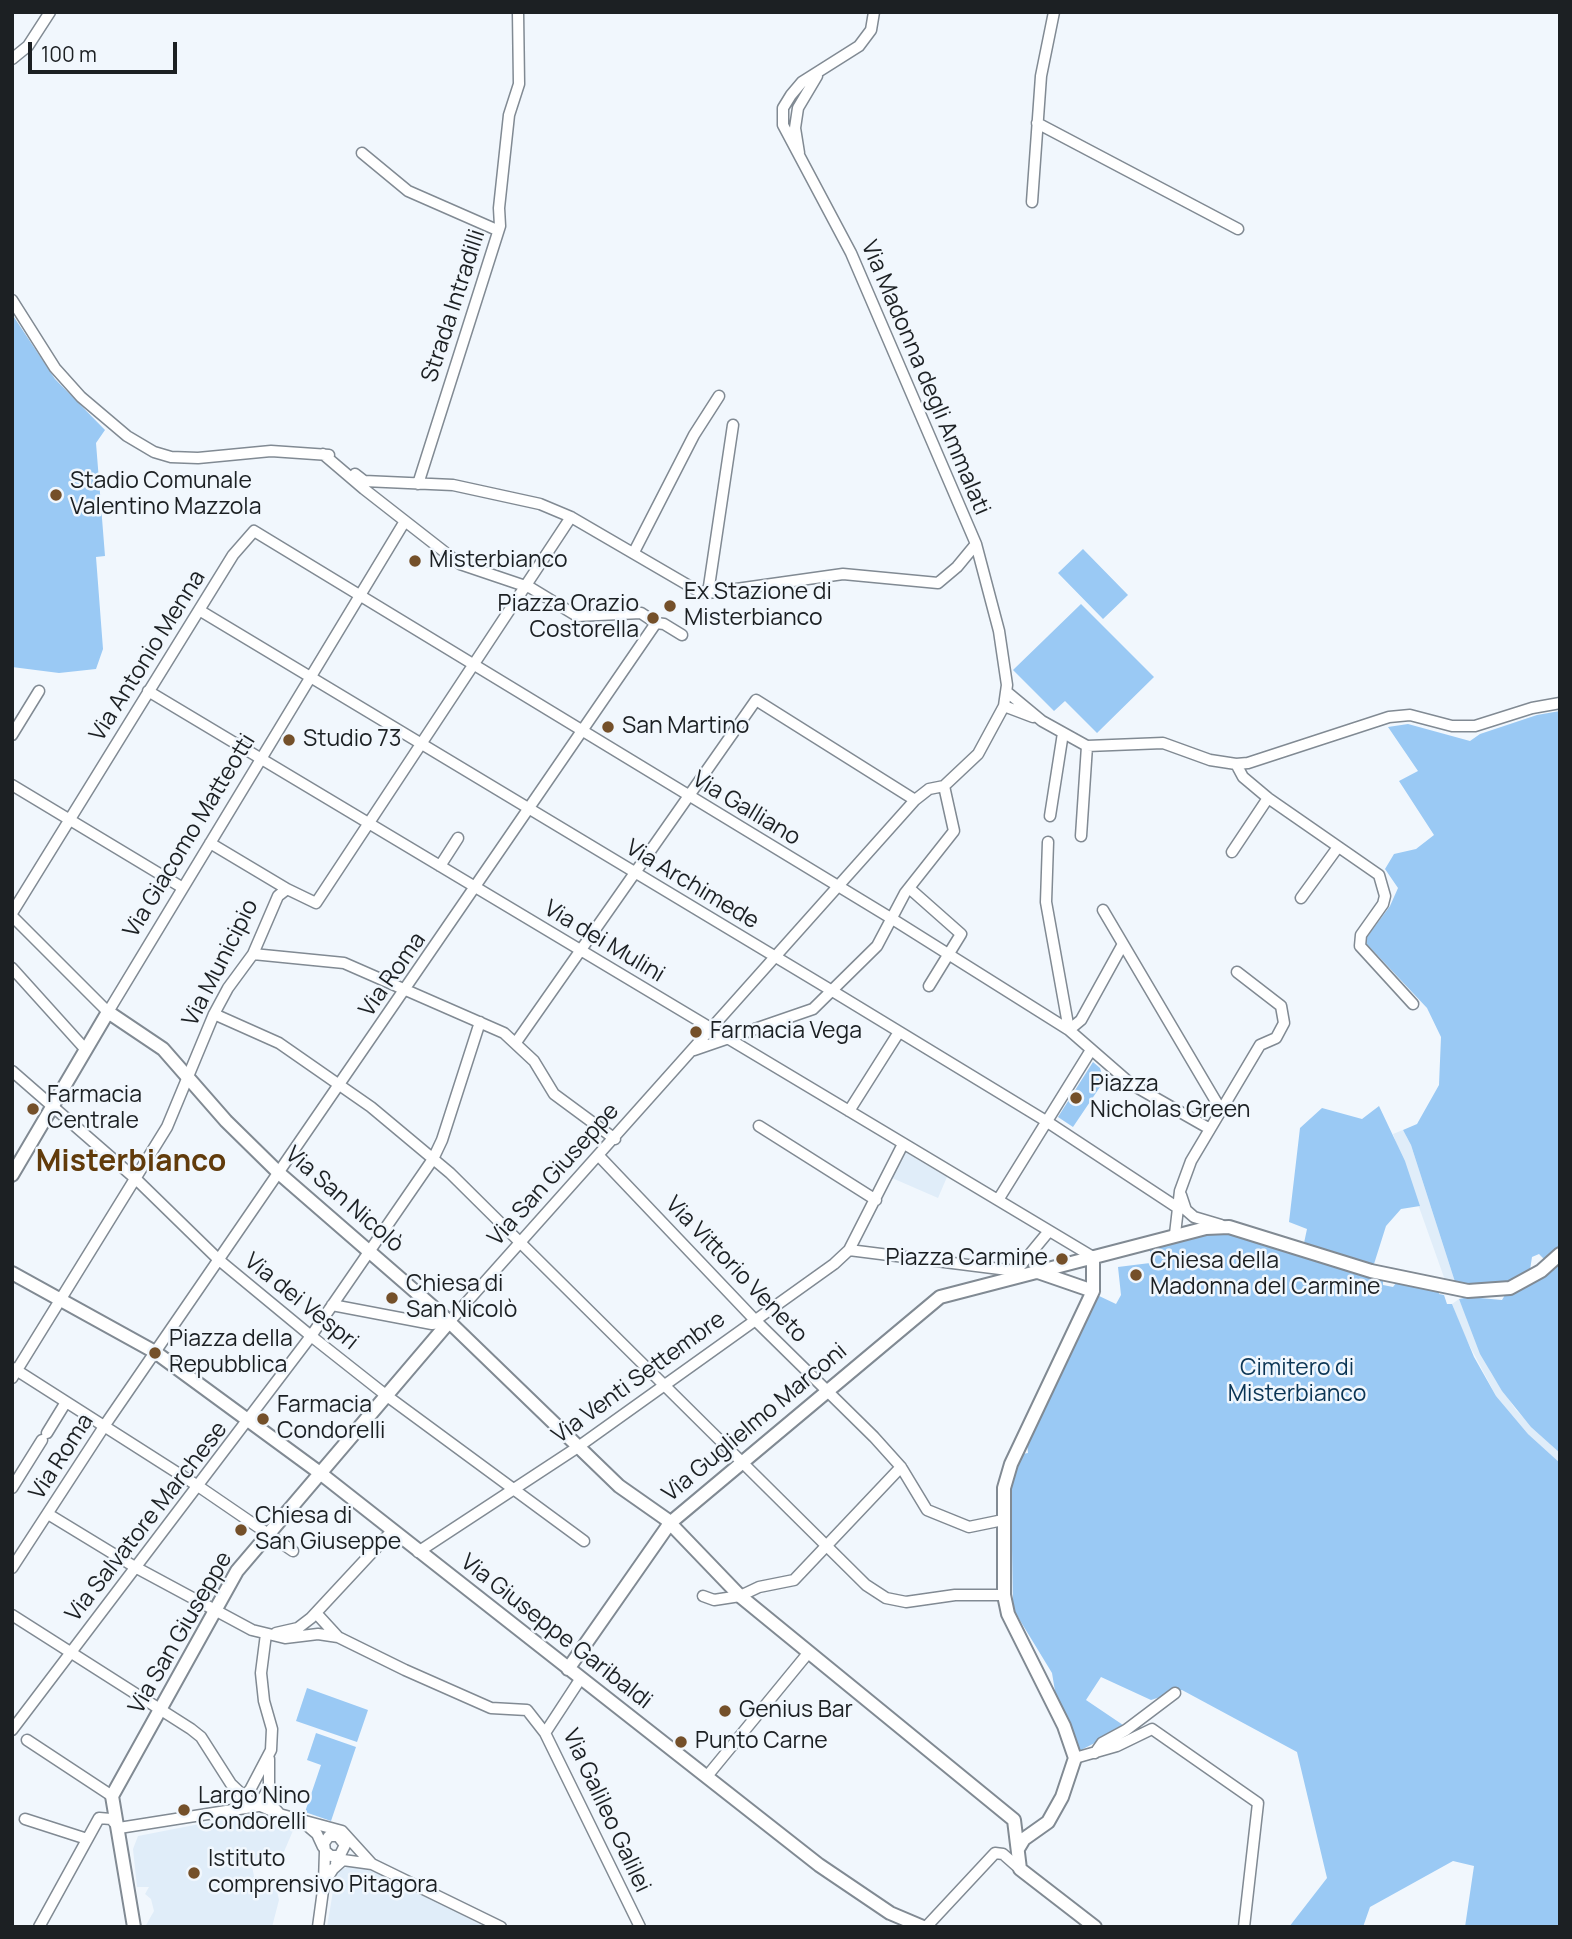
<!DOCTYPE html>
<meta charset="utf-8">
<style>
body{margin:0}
#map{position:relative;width:1572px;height:1939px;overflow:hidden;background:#f1f7fd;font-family:Manrope,sans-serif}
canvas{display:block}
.frame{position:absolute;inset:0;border:14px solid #1c2023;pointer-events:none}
.scale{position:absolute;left:28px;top:42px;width:149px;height:32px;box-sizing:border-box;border:4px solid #1c2023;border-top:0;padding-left:9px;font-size:21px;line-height:24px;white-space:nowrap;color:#1c2023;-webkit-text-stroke:5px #f1f7fd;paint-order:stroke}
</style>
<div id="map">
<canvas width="1572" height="1939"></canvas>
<div class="frame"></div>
<div class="scale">100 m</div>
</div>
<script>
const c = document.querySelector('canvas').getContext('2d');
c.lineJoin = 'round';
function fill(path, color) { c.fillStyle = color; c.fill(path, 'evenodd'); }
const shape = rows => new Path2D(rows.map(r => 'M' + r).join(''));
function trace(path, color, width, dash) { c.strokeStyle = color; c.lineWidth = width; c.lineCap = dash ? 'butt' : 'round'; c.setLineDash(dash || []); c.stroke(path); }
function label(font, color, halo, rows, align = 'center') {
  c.font = font + ' Manrope,sans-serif'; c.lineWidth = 5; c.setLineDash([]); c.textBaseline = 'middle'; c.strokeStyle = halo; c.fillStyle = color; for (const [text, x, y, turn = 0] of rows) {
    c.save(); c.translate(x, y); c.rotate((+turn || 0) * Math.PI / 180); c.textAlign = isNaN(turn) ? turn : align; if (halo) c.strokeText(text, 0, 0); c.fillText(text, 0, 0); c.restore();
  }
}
fill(shape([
 [1403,1130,1411,1145,1456,1285,1446,1283,1393,1134],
 [905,1152,947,1177,938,1198,892,1178],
 [1459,1299,1491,1373,1516,1410,1560,1453,1560,1463,1528,1434,1496,1396,1464,1335,1452,1304],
 [251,1814,254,1823,260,1825,266,1818,295,1826,283,1854,251,1861,257,1891,276,1887,279,1900,272,1927,145,1927,154,1911,151,1899,145,1894,149,1887,137,1887,133,1849,138,1836],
 [352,1864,369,1867,486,1927,327,1927,336,1873]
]), '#e0edf9');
fill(shape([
 [12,314,55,379,105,430,96,443,105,556,96,557,103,649,96,669,59,673,12,667],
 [1083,549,1128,595,1103,619,1058,573],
 [1081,604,1154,677,1097,733,1065,701,1054,711,1013,670],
 [1560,711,1560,1246,1546,1261,1539,1254,1532,1257,1530,1270,1503,1284,1487,1287,1456,1285,1411,1145,1403,1130,1417,1124,1439,1085,1441,1037,1427,1008,1364,941,1390,906,1398,888,1385,869,1394,854,1416,849,1434,835,1399,781,1418,771,1388,727,1408,724,1470,741,1480,734,1537,715],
 [1093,1062,1100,1068,1104,1081,1073,1127,1058,1117],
 [1379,1106,1405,1161,1420,1206,1401,1209,1386,1226,1374,1264,1304,1243,1307,1229,1289,1222,1300,1128,1322,1108,1362,1119],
 [1223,1232,1383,1279,1383,1285,1393,1287,1396,1283,1439,1291,1439,1294,1444,1295,1447,1304,1452,1304,1474,1357,1496,1396,1528,1434,1560,1463,1560,1927,1465,1927,1474,1866,1453,1861,1370,1907,1363,1927,1289,1927,1327,1878,1297,1752,1182,1690,1151,1700,1101,1677,1086,1700,1126,1727,1079,1751,1056,1697,1052,1673,1013,1609,1011,1488,1014,1472,1022,1454,1028,1453,1027,1443,1097,1295,1116,1304,1121,1295,1118,1267,1150,1263,1150,1246,1200,1233],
 [1560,1261,1560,1453,1531,1427,1502,1391,1480,1354,1459,1299,1469,1297,1502,1300,1505,1295,1550,1271],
 [307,1688,368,1710,357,1742,296,1721],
 [316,1733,356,1747,331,1821,305,1812,321,1765,307,1760]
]), '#9ac9f4');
const minor = shape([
 [12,59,28,46,50,12],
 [1037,123,1238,229],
 [362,153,408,191,497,230],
 [799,153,795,128,798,108,817,76],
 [1032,202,1041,76,1054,12],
 [12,300,55,368,81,397,127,436,154,452,171,457,198,458,271,451,329,455],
 [355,474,364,481,453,485,540,504,571,517,698,591,708,593,843,574,938,583,957,567,976,544],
 [418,484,500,226,499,208,509,115,519,84,518,12],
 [634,552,694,435,719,396],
 [708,593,733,425],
 [199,610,834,992,1046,1121,1178,1208],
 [656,623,664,624,682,635],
 [148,691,1093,1257],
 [1007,692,1042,721,1087,746,1163,743,1210,760,1236,764,1248,763,1389,717,1410,715,1452,726,1475,726,1532,708,1560,703],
 [1004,706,1033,717],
 [12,735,39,691],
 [1236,764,1243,777,1268,798,1379,875,1385,896,1383,904,1361,935,1360,946,1413,1004],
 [12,785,183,888],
 [1050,816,1063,733],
 [1081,836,1087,746],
 [1048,842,1046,902,1069,1030,1081,1020,1123,944],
 [210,843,287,889],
 [1232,852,1268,798],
 [440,866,458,838],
 [909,888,961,934,929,986],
 [1301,898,1338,847],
 [1103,910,1221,1110],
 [12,913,233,555,254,531,894,920,1069,1030,1131,1084,1210,1129],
 [12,916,108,1012,405,521],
 [253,954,344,963,504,1033,534,1061,554,1094,615,1139],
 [12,968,86,1050],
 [214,1014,279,1043,371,1107,450,1173,866,1585,886,1598,906,1602,955,1595,1004,1595],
 [517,1041,756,700,915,800],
 [694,1050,813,1009,877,946,905,893,954,831,944,786],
 [12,1071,137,1180,219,1260,311,1336,387,1396,584,1541],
 [849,1111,899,1032],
 [759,1126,876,1200],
 [599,1156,754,1319,874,1437,901,1467,927,1510,969,1527,1003,1520],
 [1181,1195,1186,1210,1194,1217,1221,1225],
 [998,1200,1091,1050],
 [1175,1234,1180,1191,1191,1161,1260,1045,1276,1038,1284,1023,1281,1006,1237,972],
 [849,1250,1016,1271],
 [1020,1273,1016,1271,1049,1231],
 [332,1305,432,1324,449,1322,915,800,929,789,944,786,978,754,1004,706,1007,685,999,631,976,544,851,253,783,125,783,108,791,95,802,82,859,46,871,30,874,12],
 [13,1368,198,1486,293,1551],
 [12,1378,167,1127,214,1014,228,988,253,954,278,896,287,889,316,903,571,517],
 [47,1433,66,1402],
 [12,1488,42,1440],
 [48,1514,135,1567,252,1630,285,1638,318,1634,338,1637],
 [418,1552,578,1447,834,1264,849,1250,903,1144],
 [12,1568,107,1422,656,623,641,613,577,616,531,588,460,564,364,489,323,454],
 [703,1596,714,1600,740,1596,759,1587,794,1580,901,1467],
 [316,1613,338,1637,405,1670,491,1708,527,1710,545,1733,640,1927],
 [12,1615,191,1729,201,1737,231,1784,249,1801,279,1814,342,1831,372,1864],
 [276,1633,298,1628,311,1618,391,1532],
 [12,1730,311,1336,433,1159,442,1140,480,1022],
 [545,1733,581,1678],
 [27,1740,112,1796],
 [1095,1753,1102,1743,1126,1730,1175,1693],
 [1075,1758,1117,1746,1152,1729,1258,1803,1244,1927],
 [269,1759,269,1802,279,1813],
 [708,1775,809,1652],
 [239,1800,250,1790,271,1750,272,1729,264,1701,261,1673,266,1634],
 [25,1819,87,1839],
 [303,1822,317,1834,323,1847],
 [336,1863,345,1845,338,1836,329,1836,324,1843,325,1851,331,1856,339,1856],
 [324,1883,333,1869,343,1860,372,1864,501,1927],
 [39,1927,99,1818,111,1819,119,1828,258,1806,267,1791],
 [318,1927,324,1883,325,1851],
 [926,1927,995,1853,1003,1854,1020,1869]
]);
const major = shape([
 [12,1175,108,1012,163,1049,226,1121,280,1174,440,1313,619,1486,666,1519,740,1596,1014,1820,1020,1869,1095,1927],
 [1035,1271,1093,1291],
 [12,1273,155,1352,320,1473,819,1865,890,1913,923,1927],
 [568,1669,670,1523,940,1297,1206,1228,1229,1227,1371,1271,1468,1291,1510,1288,1541,1271,1560,1254],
 [1018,1849,1024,1839,1048,1822,1062,1797,1075,1758,1064,1726,1008,1614,1004,1595,1004,1488,1011,1464,1093,1291,1093,1257],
 [134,1927,112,1796,237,1571,449,1322]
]);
trace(minor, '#818a93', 13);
trace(major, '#818a93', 16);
trace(minor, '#fff', 10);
trace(major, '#fff', 12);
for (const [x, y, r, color] of [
 [56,495,7,"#74502a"],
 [415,561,7,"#74502a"],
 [670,606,7,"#74502a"],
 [653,618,7,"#74502a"],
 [608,727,7,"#74502a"],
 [289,740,7,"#74502a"],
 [696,1032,7,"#74502a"],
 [1076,1098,7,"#74502a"],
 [33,1109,7,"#74502a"],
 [1062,1259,7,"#74502a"],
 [1136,1275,7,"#74502a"],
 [392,1298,7,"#74502a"],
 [155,1353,7,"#74502a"],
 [263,1419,7,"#74502a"],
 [241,1530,7,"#74502a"],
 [725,1711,7,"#74502a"],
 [681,1742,7,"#74502a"],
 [184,1810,7,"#74502a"],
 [194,1873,7,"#74502a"]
]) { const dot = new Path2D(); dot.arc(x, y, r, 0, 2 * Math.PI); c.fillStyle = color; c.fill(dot); trace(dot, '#f1f7fd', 2.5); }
label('23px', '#1c2023', '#f1f7fd', [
 ["Strada Intradilli",454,306,-72],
 ["Via Madonna degli Ammalati",925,378,67],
 ["Via Antonio Menna",148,656,-58],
 ["Via Galliano",746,809,31],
 ["Via Giacomo Matteotti",190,836,-59],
 ["Via Archimede",692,885,31],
 ["Via dei Mulini",604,942,31],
 ["Via Municipio",221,963,-63],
 ["Via Roma",393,975,-55],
 ["Via San Giuseppe",554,1175,-48],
 ["Via San Nicolò",344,1200,41],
 ["Via Vittorio Veneto",736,1270,46],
 ["Via dei Vespri",301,1302,39],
 ["Via Venti Settembre",639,1378,-36],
 ["Via Guglielmo Marconi",755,1423,-40],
 ["Via Roma",62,1457,-57],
 ["Via Salvatore Marchese",147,1522,-52],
 ["Via Giuseppe Garibaldi",556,1632,38],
 ["Via San Giuseppe",181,1633,-60],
 ["Via Galileo Galilei",606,1811,65]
]);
label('23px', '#1c2023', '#f1f7fd', [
 ["Stadio Comunale",70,482],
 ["Valentino Mazzola",70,508],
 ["Misterbianco",429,561],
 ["Ex Stazione di",684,593],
 ["Misterbianco",684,619],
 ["Piazza Orazio",639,605,"right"],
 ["Costorella",639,631,"right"],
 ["San Martino",622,727],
 ["Studio 73",303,740],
 ["Farmacia Vega",710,1032],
 ["Piazza",1090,1085],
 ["Nicholas Green",1090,1111],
 ["Farmacia",47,1096],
 ["Centrale",47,1122],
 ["Piazza Carmine",1048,1259,"right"],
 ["Chiesa della",1150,1262],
 ["Madonna del Carmine",1150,1288],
 ["Chiesa di",406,1285],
 ["San Nicolò",406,1311],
 ["Piazza della",169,1340],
 ["Repubblica",169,1366],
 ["Farmacia",277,1406],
 ["Condorelli",277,1432],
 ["Chiesa di",255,1517],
 ["San Giuseppe",255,1543],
 ["Genius Bar",739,1711],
 ["Punto Carne",695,1742],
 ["Largo Nino",198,1797],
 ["Condorelli",198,1823],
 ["Istituto",208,1860],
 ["comprensivo Pitagora",208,1886]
], 'left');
label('23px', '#0a3555', '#f1f7fd', [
 ["Cimitero di",1297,1369],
 ["Misterbianco",1297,1395]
]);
label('bold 30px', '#613b0b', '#f1f7fd', [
 ["Misterbianco",131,1163]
]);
</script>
